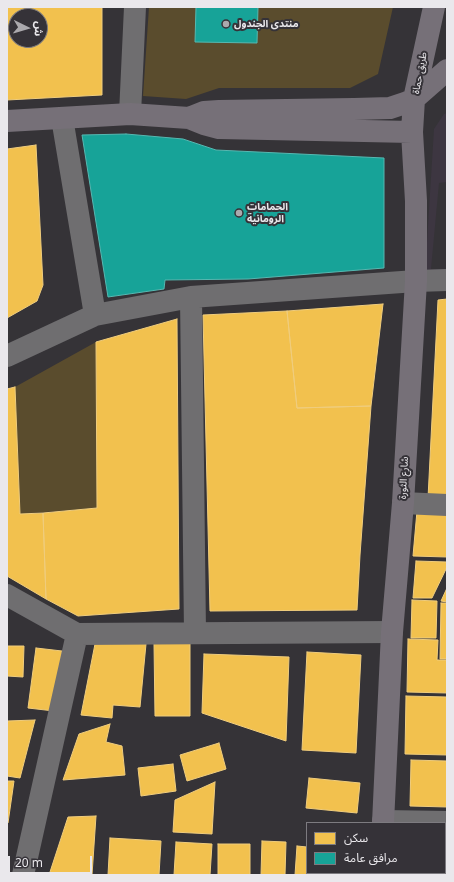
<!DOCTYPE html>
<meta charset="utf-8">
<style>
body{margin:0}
#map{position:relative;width:454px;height:882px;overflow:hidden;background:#353337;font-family:"Noto Sans","Noto Sans Arabic",sans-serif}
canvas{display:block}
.frame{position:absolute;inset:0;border:8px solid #eae8ec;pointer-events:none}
.legend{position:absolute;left:306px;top:822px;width:140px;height:52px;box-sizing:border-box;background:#353238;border:1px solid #7d7b80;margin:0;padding:5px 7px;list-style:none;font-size:12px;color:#eae8ec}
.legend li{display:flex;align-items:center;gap:8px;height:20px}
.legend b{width:20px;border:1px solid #7d7b80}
.north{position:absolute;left:8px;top:8px;width:40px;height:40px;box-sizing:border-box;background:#353238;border:1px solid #7d7b80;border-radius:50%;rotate:95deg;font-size:11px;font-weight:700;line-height:16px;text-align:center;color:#eae8ec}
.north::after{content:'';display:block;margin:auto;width:14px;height:18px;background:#aba9ad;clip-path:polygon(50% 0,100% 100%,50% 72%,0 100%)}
.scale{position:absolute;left:8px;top:856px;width:84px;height:18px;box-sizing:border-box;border:2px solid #eae8ec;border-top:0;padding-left:5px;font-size:12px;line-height:14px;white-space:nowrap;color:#eae8ec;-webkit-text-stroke:3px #353238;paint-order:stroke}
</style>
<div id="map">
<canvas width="454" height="882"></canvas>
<div class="frame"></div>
<ul class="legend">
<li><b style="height:11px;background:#f2c14e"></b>سكن</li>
<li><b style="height:11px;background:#17a398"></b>مرافق عامة</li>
</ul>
<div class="north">ش</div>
<div class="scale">20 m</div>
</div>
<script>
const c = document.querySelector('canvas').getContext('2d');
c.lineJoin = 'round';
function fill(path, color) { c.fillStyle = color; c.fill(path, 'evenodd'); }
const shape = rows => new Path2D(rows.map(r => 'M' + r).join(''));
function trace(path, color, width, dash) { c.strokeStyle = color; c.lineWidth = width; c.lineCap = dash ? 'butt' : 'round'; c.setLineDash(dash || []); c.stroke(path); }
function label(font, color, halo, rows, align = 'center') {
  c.font = font + ' "Noto Sans","Noto Sans Arabic",sans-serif'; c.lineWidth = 4; c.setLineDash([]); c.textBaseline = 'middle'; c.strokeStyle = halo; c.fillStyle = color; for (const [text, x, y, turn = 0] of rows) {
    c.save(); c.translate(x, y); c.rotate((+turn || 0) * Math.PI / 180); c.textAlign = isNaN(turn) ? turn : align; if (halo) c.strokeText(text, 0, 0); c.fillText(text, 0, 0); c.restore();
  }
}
fill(shape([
 [447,113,447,182,439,183,431,269,447,269,447,273,425,274,434,129,444,114]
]), '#3d3641');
fill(shape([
 [149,7,393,7,378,74,350,88,219,88,186,99,143,96],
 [96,342,97,508,20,514,15,387]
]), '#5a4c2d');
const homes = shape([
 [7,7,102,7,102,95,7,100,7,7],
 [16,16,40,16,40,40,16,40,16,16],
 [36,145,43,285,37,301,7,318,7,149,36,145],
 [447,299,447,499,428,498,438,300,447,299],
 [383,304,371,406,297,408,287,311,383,304],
 [287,311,297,408,371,406,360,555,357,610,210,611,203,315,287,311],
 [177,319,179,609,78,616,46,599,43,513,97,508,96,342,177,319],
 [15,387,20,514,43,513,46,599,7,576,7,389,15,387],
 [417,511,447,513,447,557,413,556,417,511],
 [416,561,447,562,447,567,432,598,413,598,416,561],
 [447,588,447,602,441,601,447,588],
 [412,600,437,601,436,638,411,638,412,600],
 [441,603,447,603,447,659,440,659,441,603],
 [96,639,146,644,140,707,113,705,112,718,81,715,96,639],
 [408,639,438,640,437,660,447,660,447,693,407,692,408,639],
 [154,643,190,643,190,716,155,716,154,643],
 [7,646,24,646,23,677,7,676,7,646],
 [36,648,62,651,54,711,28,708,36,648],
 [307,652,361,655,356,753,302,750,307,652],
 [204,654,289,657,286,741,202,713,204,654],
 [406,696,447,697,447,755,405,754,406,696],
 [35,720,20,778,7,776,7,721,35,720],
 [110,724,106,742,122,746,125,775,63,780,79,734,110,724],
 [219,743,226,769,187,781,180,755,219,743],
 [411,760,447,761,447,807,410,806,411,760],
 [173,764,176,791,141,796,138,768,173,764],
 [309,778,360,783,357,813,306,808,309,778],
 [7,781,14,781,8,823,7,823,7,781],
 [215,782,212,834,173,832,175,800,215,782],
 [96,816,92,875,49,875,68,817,96,816],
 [445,828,447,828,447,875,401,875,401,873,445,873,445,828],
 [110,838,161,841,159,875,108,875,110,838],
 [262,841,286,842,285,875,261,875,262,841],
 [176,842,212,844,210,875,174,875,176,842],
 [218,844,250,844,250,875,218,875,218,844],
 [297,846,307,847,307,873,348,873,347,875,295,875,297,846]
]);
fill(homes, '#f2c14e');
trace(homes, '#f0cd7d', 1);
const public = shape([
 [196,7,258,7,257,43,195,42,196,7],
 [126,134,183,139,216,150,384,158,384,268,248,279,165,280,164,289,108,297,82,135,126,134]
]);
fill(public, '#17a398');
trace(public, '#56b8b1', 1);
trace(shape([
 [130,114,135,7],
 [62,118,95,315],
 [191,297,195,633],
 [7,356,95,315,191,297,416,281,447,280],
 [403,503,447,505],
 [7,595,77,634,392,632],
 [383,821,447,822],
 [23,875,77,634]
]), '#6f6e70', 22);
trace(shape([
 [189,118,204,112,219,111,354,109,390,108,405,103,414,99,447,70],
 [7,121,130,114,189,118,204,124,219,128,412,132],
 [383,823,392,632,403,503,416,281,416,201,412,132,414,99,434,7],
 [378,875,378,873]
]), '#767078', 22);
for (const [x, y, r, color] of [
 [226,24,4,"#aba9ad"],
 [239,213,4,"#aba9ad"]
]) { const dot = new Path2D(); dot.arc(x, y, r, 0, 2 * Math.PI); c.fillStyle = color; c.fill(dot); trace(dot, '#353238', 1.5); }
label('bold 10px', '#eae8ec', '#353238', [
 ["منتدى الجندول",234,24],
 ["الحمامات",247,207],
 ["الرومانية",247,219]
], 'left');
label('10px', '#eae8ec', '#353238', [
 ["طريق حماة",420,73,-79],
 ["شارع الثورة",404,478,-87]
]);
</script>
